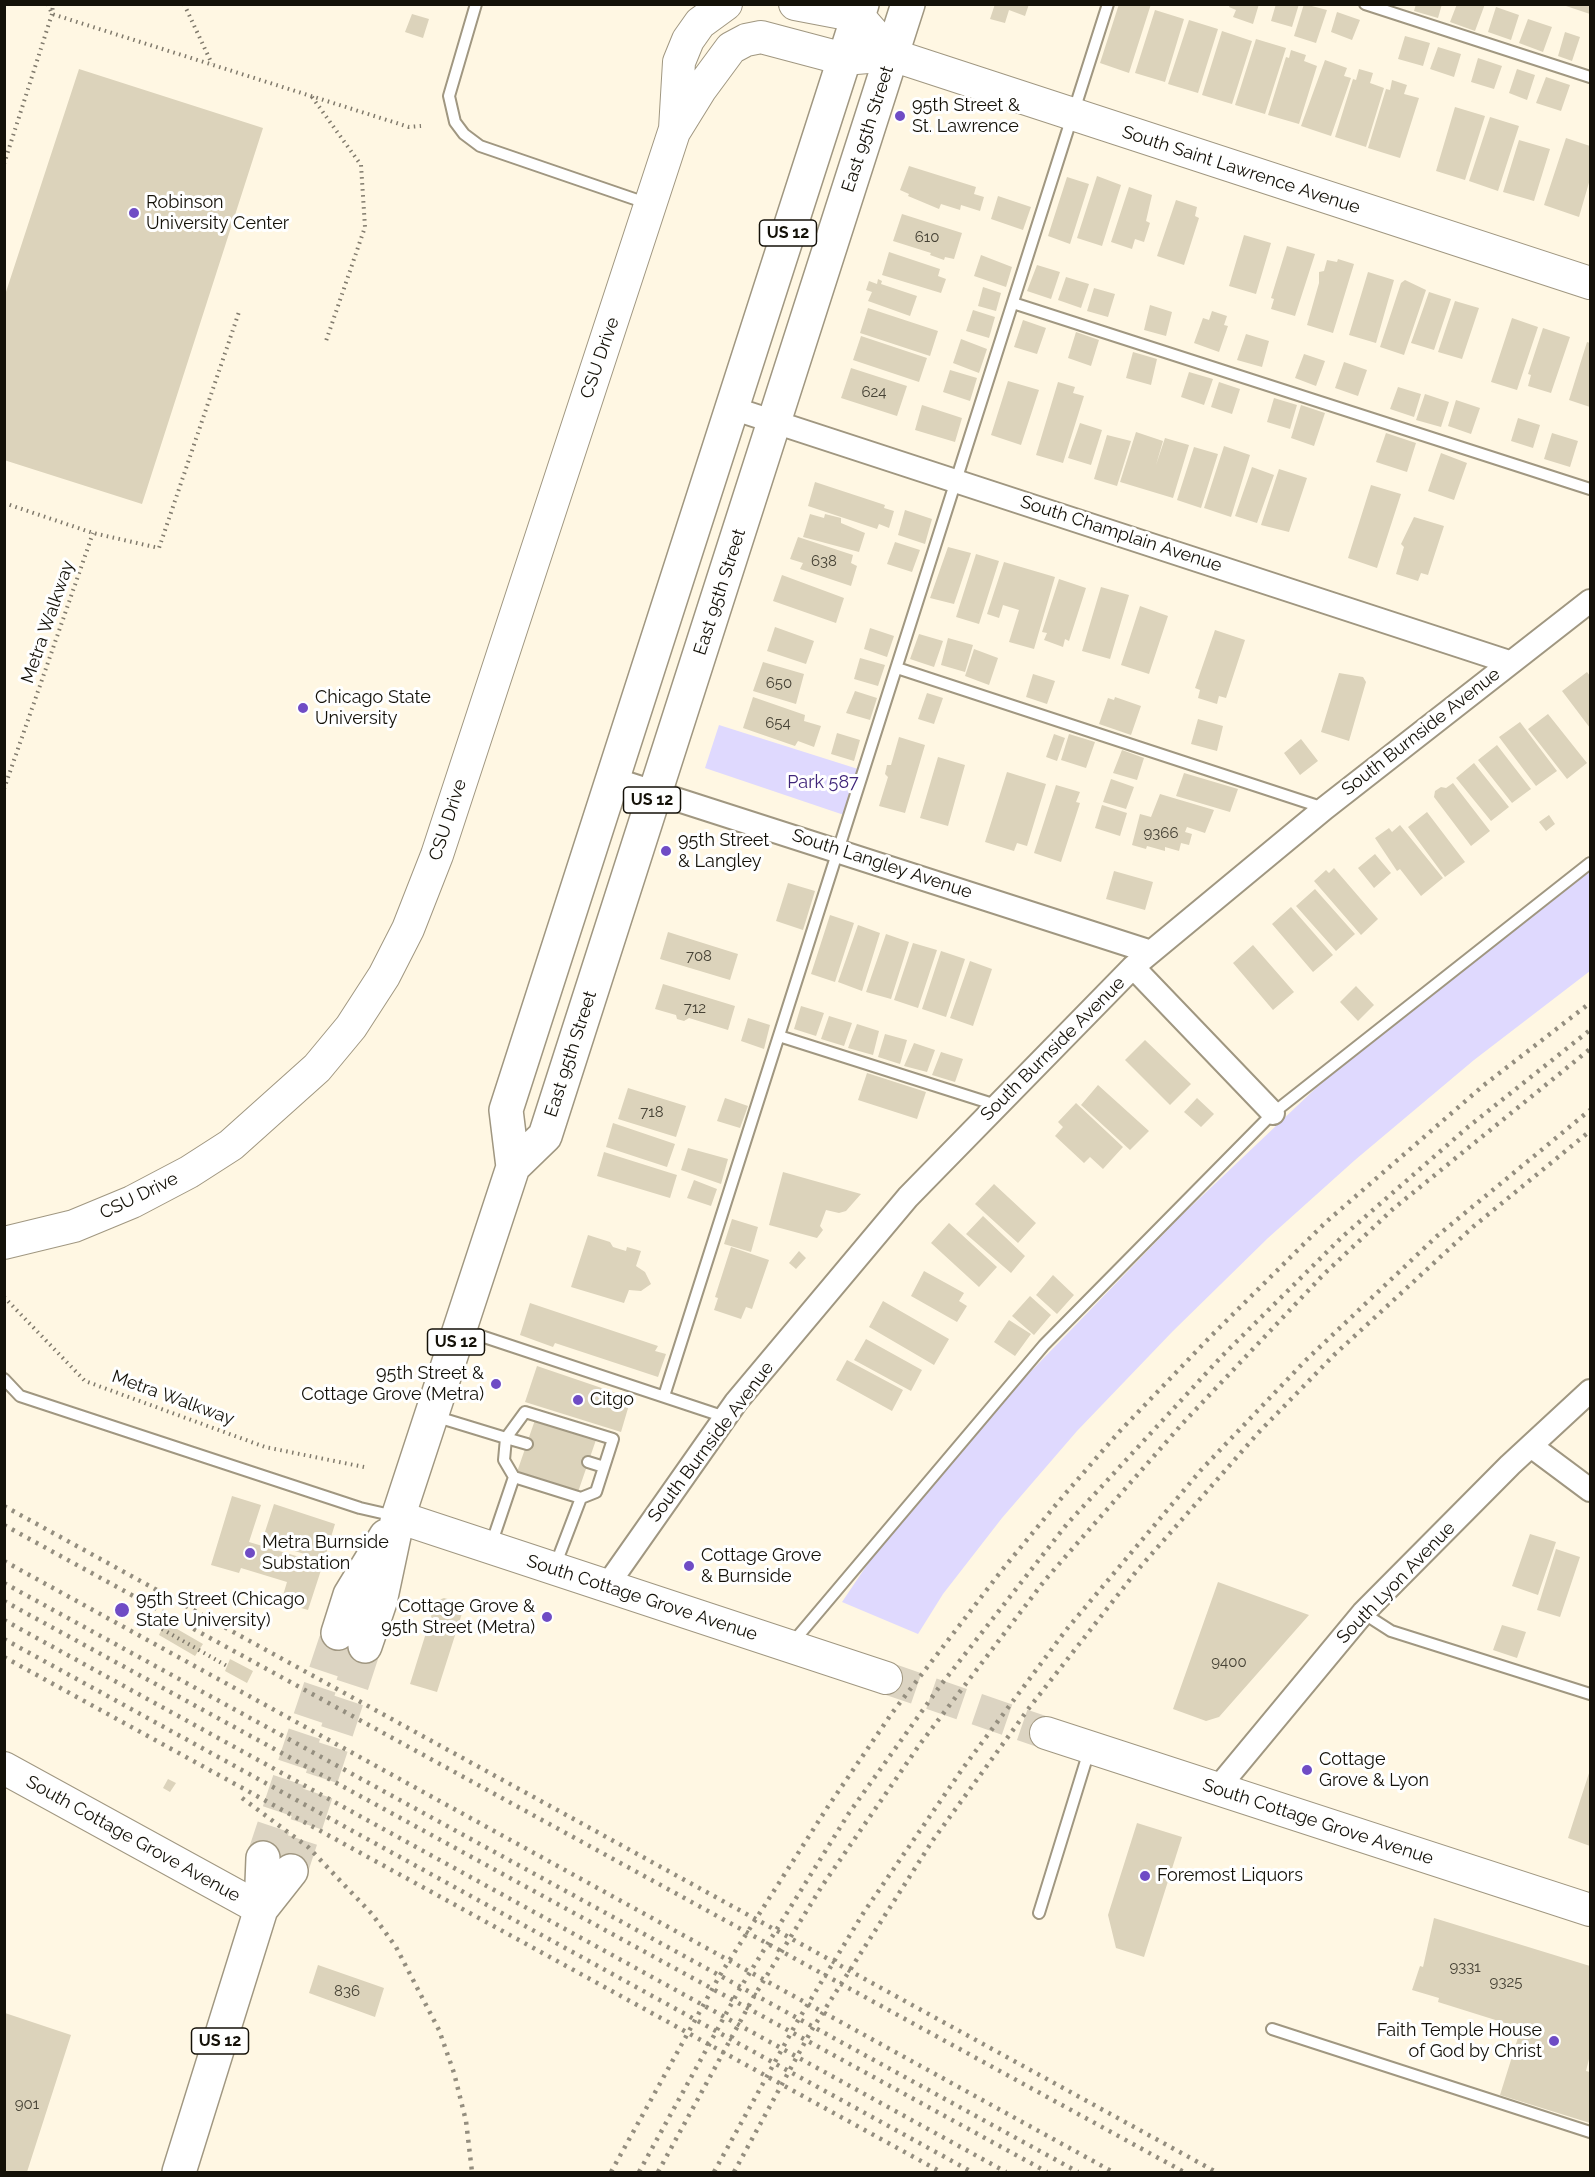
<!DOCTYPE html>
<style>
body{margin:0}
#map{position:relative;width:1595px;height:2177px;overflow:hidden;background:#fff7e3;font-family:Raleway,sans-serif}
canvas{display:block}
.frame{position:absolute;inset:0;border:6px solid #141108;pointer-events:none}
</style>
<div id="map">
<canvas width="1595" height="2177"></canvas>
<div class="frame"></div>
</div>
<script>
const c = document.querySelector('canvas').getContext('2d');
c.lineJoin = 'round';
function fill(path, color) { c.fillStyle = color; c.fill(path, 'evenodd'); }
const shape = rows => new Path2D(rows.map(r => 'M' + r).join(''));
function trace(path, color, width, dash) { c.strokeStyle = color; c.lineWidth = width; c.lineCap = dash ? 'butt' : 'round'; c.setLineDash(dash || []); c.stroke(path); }
function label(font, color, halo, rows, align = 'center') {
  c.font = font + ' Raleway,sans-serif'; c.lineWidth = 6; c.setLineDash([]); c.textBaseline = 'middle'; c.strokeStyle = halo; c.fillStyle = color; for (const [text, x, y, turn = 0] of rows) {
    c.save(); c.translate(x, y); c.rotate((+turn || 0) * Math.PI / 180); c.textAlign = isNaN(turn) ? turn : align; if (halo) c.strokeText(text, 0, 0); c.fillText(text, 0, 0); c.restore();
  }
}
fill(shape([
 [719,725,858,769,844,815,705,768],
 [1590,866,1590,971,1474,1060,1355,1160,1268,1238,1173,1331,1077,1431,1002,1518,943,1594,918,1634,842,1602,877,1550,1009,1394,1182,1215,1316,1088,1413,1004]
]), '#dfd9fe');
fill(shape([
 [995,4,1029,4,1025,16,1009,10,1005,23,990,19],
 [1119,4,1151,4,1129,73,1100,63],
 [1230,4,1259,4,1253,24,1233,17,1236,10,1229,7],
 [1276,4,1299,4,1292,27,1271,21],
 [1304,4,1327,10,1316,43,1294,36],
 [1416,4,1442,4,1438,18,1414,11],
 [1457,4,1485,4,1475,31,1450,22],
 [1590,4,1590,14,1563,5,1563,4],
 [1496,7,1519,15,1511,40,1488,32],
 [1155,10,1184,19,1165,82,1135,73],
 [1337,12,1360,20,1352,40,1331,32],
 [412,14,429,19,423,38,405,32],
 [1528,19,1552,27,1543,52,1519,43],
 [1189,20,1218,29,1198,93,1168,84],
 [1222,31,1252,41,1232,104,1202,95],
 [1565,32,1580,37,1572,61,1558,56],
 [1405,36,1430,43,1423,66,1398,59],
 [1256,39,1286,48,1265,114,1235,105],
 [1438,47,1461,54,1454,77,1430,69],
 [1291,50,1306,55,1304,61,1317,66,1299,124,1268,115,1286,57,1289,58],
 [1478,58,1502,66,1494,89,1471,82],
 [1325,60,1347,68,1344,76,1351,78,1331,136,1301,126],
 [79,69,263,128,142,504,4,460,4,298],
 [1359,69,1373,73,1370,83,1384,88,1366,147,1335,137,1353,79,1356,80],
 [1517,69,1535,75,1527,100,1509,93],
 [1546,77,1570,85,1561,111,1536,103],
 [1392,80,1407,85,1404,94,1419,98,1400,158,1368,148,1386,89,1390,90],
 [1455,107,1485,116,1465,180,1436,171],
 [1490,117,1519,126,1498,191,1469,181],
 [1566,138,1590,146,1590,179,1579,217,1544,205],
 [1519,140,1550,149,1534,201,1503,192],
 [909,166,976,187,974,194,984,197,980,211,961,205,960,210,941,204,939,209,908,196,909,194,900,190],
 [1097,176,1121,185,1102,246,1077,238],
 [1067,177,1089,184,1070,244,1048,236],
 [1129,187,1152,195,1146,221,1150,223,1144,242,1135,239,1132,249,1111,242],
 [998,196,1031,207,1023,230,991,219],
 [1176,200,1197,207,1195,216,1199,218,1184,265,1157,256],
 [902,214,962,233,954,259,945,257,944,260,930,255,931,253,893,241],
 [1244,235,1271,243,1256,294,1229,286],
 [1287,246,1315,254,1295,316,1271,309,1274,299,1271,298],
 [889,252,940,269,938,276,946,279,941,293,882,275],
 [981,255,1012,267,1006,287,974,276],
 [1338,259,1354,264,1333,333,1307,325,1319,283,1319,272,1324,271,1327,260,1337,262],
 [1037,265,1060,272,1051,299,1027,291],
 [1368,272,1394,280,1376,343,1349,335],
 [1066,277,1089,284,1081,308,1058,300],
 [878,279,882,281,881,284,917,296,910,316,868,301,872,292,866,290,869,281,877,284],
 [1405,280,1426,290,1404,355,1380,347,1401,283],
 [983,287,1001,293,996,311,978,306],
 [1094,288,1115,294,1108,317,1087,311],
 [1429,292,1451,299,1434,350,1411,343],
 [1455,301,1479,308,1462,359,1438,352],
 [1150,305,1172,312,1166,336,1144,330],
 [868,308,938,331,930,356,860,333],
 [973,310,995,317,989,338,966,331],
 [1212,311,1227,316,1224,325,1228,326,1219,352,1194,343,1203,318,1209,320],
 [1512,318,1538,327,1517,390,1491,382],
 [1023,320,1046,328,1037,354,1014,347],
 [1543,328,1570,337,1551,393,1528,386,1531,375,1528,374],
 [1076,332,1099,340,1091,366,1068,358],
 [1246,334,1269,341,1262,367,1237,360],
 [861,336,927,358,919,382,853,360],
 [961,339,987,349,979,373,953,363],
 [1587,342,1590,343,1590,407,1569,400],
 [1133,352,1157,359,1151,385,1126,378],
 [1304,354,1325,361,1316,386,1295,378],
 [1344,362,1367,370,1358,396,1335,388],
 [851,368,907,386,897,416,841,398],
 [950,370,977,378,970,401,943,392],
 [1189,372,1213,379,1204,405,1181,397],
 [1008,381,1039,390,1021,445,991,435],
 [1058,382,1075,387,1073,393,1084,396,1063,463,1036,455],
 [1219,382,1240,389,1232,414,1211,407],
 [1398,387,1421,394,1414,417,1390,409],
 [1425,394,1449,402,1441,427,1416,420],
 [1274,398,1297,405,1290,429,1267,422],
 [1456,400,1480,408,1471,434,1448,426],
 [922,405,962,418,955,442,915,430],
 [1301,405,1325,413,1314,446,1291,438],
 [1518,418,1540,425,1533,448,1511,441],
 [1080,423,1102,430,1091,465,1068,458],
 [1136,432,1163,441,1156,465,1165,438,1189,445,1173,498,1120,482],
 [1386,433,1416,443,1407,472,1376,462],
 [1552,433,1578,441,1570,467,1544,459],
 [1107,435,1131,441,1117,486,1094,479],
 [1224,446,1250,455,1231,517,1204,508],
 [1194,447,1218,454,1201,508,1177,500],
 [1441,453,1467,463,1454,500,1428,491],
 [1252,467,1274,475,1257,523,1235,516],
 [1279,469,1307,478,1289,532,1261,525],
 [815,482,885,505,884,508,894,511,889,528,879,524,877,529,808,506],
 [1371,485,1401,494,1377,568,1348,558],
 [905,510,932,519,925,544,898,535],
 [810,514,824,518,825,514,841,518,841,523,865,533,859,552,803,537],
 [1414,517,1444,526,1428,575,1421,573,1418,581,1396,574,1404,547,1401,544],
 [798,537,853,555,851,563,857,566,851,586,800,569,803,563,790,559],
 [895,542,920,550,912,572,887,564],
 [948,547,971,553,954,604,930,598],
 [976,554,999,561,979,624,956,617],
 [1004,562,1055,577,1034,649,1009,642,1019,610,1003,605,999,618,987,614],
 [782,575,844,598,836,623,773,601],
 [1059,579,1086,588,1069,641,1065,639,1063,647,1044,640,1047,633,1042,632],
 [1101,587,1129,595,1110,659,1082,651],
 [1140,606,1168,616,1149,674,1121,665],
 [775,627,814,641,806,664,767,651],
 [870,628,894,636,887,657,864,649],
 [1215,630,1245,640,1226,698,1219,696,1217,704,1198,698,1200,690,1195,688],
 [919,634,943,641,934,667,910,659],
 [948,638,973,645,965,672,941,665],
 [974,649,998,658,989,685,965,676],
 [860,658,885,665,878,686,854,679],
 [763,662,804,674,796,704,753,691],
 [1587,672,1590,676,1590,728,1562,691],
 [1339,673,1363,677,1366,682,1349,741,1321,732],
 [1033,674,1055,681,1047,704,1026,697],
 [855,691,877,698,870,720,846,713],
 [927,693,943,698,934,724,918,719],
 [753,697,805,715,804,721,821,726,814,747,798,741,795,746,743,728],
 [1115,697,1141,706,1131,735,1099,724,1108,698,1114,700],
 [1548,714,1587,763,1567,779,1528,729],
 [1198,719,1223,726,1217,751,1191,744],
 [1520,722,1557,771,1536,786,1499,737],
 [837,733,860,740,854,761,831,754],
 [1054,734,1065,738,1057,761,1046,757],
 [1069,734,1095,742,1086,768,1061,760],
 [899,737,925,745,905,813,879,806,888,777,885,774,887,765,891,765],
 [1301,739,1318,761,1300,775,1284,753],
 [1497,745,1531,789,1512,803,1478,760],
 [1122,750,1144,758,1137,780,1113,773],
 [938,757,965,765,948,826,920,818],
 [1474,763,1509,807,1491,821,1456,778],
 [1007,772,1046,784,1027,846,1017,843,1014,851,985,842],
 [1184,773,1238,789,1230,812,1176,796],
 [1111,779,1134,787,1126,809,1103,802],
 [1453,783,1490,831,1471,846,1434,797,1435,791,1441,787,1446,788],
 [1056,785,1080,792,1076,802,1080,803,1061,862,1034,853],
 [1160,794,1214,810,1205,833,1187,827,1185,832,1192,834,1189,845,1181,843,1179,851,1165,847,1165,851,1147,846,1146,849,1132,845,1140,814,1151,817],
 [1102,805,1127,813,1120,836,1095,828],
 [1427,812,1465,862,1445,877,1408,827],
 [1549,815,1555,824,1546,831,1539,822],
 [1400,825,1443,878,1421,896,1400,869,1397,871,1375,838,1389,828,1392,832],
 [1375,854,1391,873,1374,888,1358,868],
 [1334,868,1378,919,1361,935,1314,881,1326,870,1329,873],
 [1114,871,1153,882,1145,910,1106,899],
 [788,883,815,891,803,930,776,921],
 [1315,889,1355,934,1336,951,1296,906],
 [1291,907,1333,955,1313,972,1272,924],
 [830,915,854,923,835,982,811,974],
 [858,925,880,933,862,991,838,982],
 [668,932,738,954,730,980,660,959],
 [886,934,909,942,891,999,866,992],
 [913,943,937,950,918,1008,894,1000],
 [1253,945,1294,992,1273,1010,1233,963],
 [941,951,965,959,946,1017,922,1009],
 [970,961,992,969,973,1026,950,1018],
 [663,984,735,1006,728,1030,689,1018,684,1021,677,1019,676,1015,655,1009],
 [1356,986,1374,1005,1358,1021,1340,1002],
 [801,1006,824,1013,816,1036,794,1029],
 [829,1016,852,1023,844,1046,821,1039],
 [748,1018,770,1025,764,1049,741,1041],
 [857,1024,879,1031,873,1055,848,1048],
 [885,1034,907,1040,900,1064,878,1057],
 [1145,1040,1191,1084,1170,1105,1125,1060],
 [914,1043,935,1050,927,1072,904,1066],
 [941,1052,963,1059,955,1082,932,1075],
 [867,1073,926,1092,917,1119,858,1100],
 [1098,1085,1149,1131,1130,1150,1081,1105],
 [628,1088,686,1106,676,1137,618,1119],
 [725,1098,748,1106,740,1128,717,1121],
 [1197,1098,1214,1114,1201,1127,1184,1112],
 [1076,1103,1123,1147,1103,1169,1090,1157,1084,1163,1055,1136,1063,1127,1058,1122],
 [613,1123,675,1144,667,1167,606,1147],
 [688,1148,728,1159,721,1184,681,1170],
 [604,1152,677,1175,670,1198,597,1176],
 [783,1172,861,1194,846,1211,839,1213,826,1210,820,1226,823,1230,817,1238,769,1225],
 [694,1180,717,1189,711,1206,687,1198],
 [994,1184,1036,1223,1018,1243,975,1204],
 [983,1216,1025,1256,1011,1273,966,1234],
 [732,1219,758,1227,751,1252,724,1244],
 [949,1223,997,1267,979,1287,931,1243],
 [588,1235,610,1242,613,1247,626,1251,627,1247,641,1251,636,1266,645,1272,651,1284,641,1291,629,1290,624,1303,571,1287],
 [731,1247,769,1260,752,1309,746,1307,741,1319,714,1310,718,1298,715,1297],
 [799,1251,806,1258,796,1269,789,1263],
 [924,1271,964,1293,959,1301,967,1306,957,1322,911,1296],
 [1053,1275,1074,1295,1057,1314,1036,1295],
 [1030,1296,1051,1315,1034,1335,1012,1316],
 [883,1301,949,1339,934,1365,869,1327],
 [530,1303,658,1346,655,1351,666,1354,658,1377,555,1343,553,1347,520,1335],
 [1009,1320,1031,1334,1015,1356,994,1342],
 [866,1339,922,1370,911,1391,854,1360],
 [847,1360,903,1390,892,1411,836,1380],
 [537,1366,631,1398,621,1432,525,1402],
 [536,1417,597,1437,578,1492,517,1472],
 [232,1496,261,1505,249,1542,323,1564,308,1610,281,1602,287,1582,241,1568,239,1573,211,1565],
 [274,1504,335,1524,324,1560,262,1541],
 [1530,1534,1556,1542,1538,1595,1512,1586],
 [1556,1549,1580,1557,1560,1617,1537,1610],
 [1218,1582,1309,1615,1219,1717,1206,1721,1173,1709],
 [444,1598,465,1604,437,1692,410,1684,436,1601],
 [165,1622,203,1644,195,1656,159,1635],
 [1502,1625,1526,1632,1517,1658,1493,1650],
 [230,1659,253,1671,247,1683,225,1671],
 [1590,1770,1590,1846,1568,1838],
 [168,1779,176,1783,170,1792,163,1788],
 [1137,1823,1182,1837,1144,1957,1116,1948,1108,1915],
 [1434,1918,1590,1966,1590,2055,1586,2071,1590,2072,1590,2123,1500,2095,1521,2028,1438,2002,1439,1998,1412,1990,1420,1966,1423,1967],
 [318,1965,384,1988,375,2017,309,1993],
 [5,2013,71,2035,27,2172,5,2172]
]), '#dcd3bb');
trace(shape([
 [886,1678,1046,1733]
]), '#dcd4c2', 32, [32, 16]);
trace(shape([
 [263,1858,338,1633],
 [291,1871,365,1646]
]), '#dcd4c2', 33, [33, 16]);
const lane = shape([
 [476,4,449,96,455,122,464,134,480,146,649,204],
 [1365,4,1590,77],
 [1013,303,1590,489],
 [897,668,1324,808],
 [779,1036,996,1105],
 [463,1330,725,1417],
 [4,1379,20,1396,360,1508,395,1516],
 [664,1396,1108,4],
 [434,1416,506,1438,525,1412,613,1439,596,1492,581,1498,555,1566],
 [527,1444,506,1438,504,1460,514,1477,581,1498],
 [588,1462,604,1467],
 [491,1545,514,1477],
 [1363,1613,1391,1631,1590,1694],
 [793,1642,1044,1345,1273,1113,1590,863],
 [1039,1913,1089,1751],
 [1272,2029,1590,2132]
]);
const street = shape([
 [732,408,1509,662],
 [613,779,1151,952],
 [1133,967,1273,1113],
 [1531,1446,1590,1490],
 [606,1587,736,1402,908,1197,1133,967,1325,808,1590,601],
 [1217,1789,1363,1613,1510,1465,1590,1391]
]);
const secondary = shape([
 [795,4,858,16,892,55],
 [675,129,679,62,688,40,700,23,726,4],
 [4,1243,74,1226,132,1202,189,1172,231,1145,317,1068,351,1027,384,976,408,929,437,855,674,132,700,90,731,48,746,40,761,37,844,59,892,55,1590,283],
 [398,1517,886,1678],
 [1046,1733,1590,1910],
 [4,1768,261,1909]
]);
const primary = shape([
 [513,1167,545,1136,908,4],
 [338,1633,350,1595,386,1536],
 [365,1646,380,1602,398,1517,513,1167,506,1110,862,4],
 [261,1909,291,1871],
 [179,2172,261,1909,263,1858]
]);
trace(lane, '#a09781', 14);
trace(street, '#a09781', 26);
trace(secondary, '#a09781', 34);
trace(primary, '#a09781', 36);
trace(shape([
 [48,4,52,14,409,127,421,126],
 [184,4,212,64],
 [312,97,361,165,365,227,326,341],
 [4,164,52,14,53,4],
 [4,503,93,533,159,548,240,309],
 [4,789,93,533],
 [4,1297,85,1381,265,1447,364,1467],
 [162,1629,227,1666]
]), '#807a6c', 4, [1.5, 4.5]);
trace(lane, '#fff', 10);
trace(street, '#fff', 22);
trace(secondary, '#fff', 32);
trace(primary, '#fff', 33);
trace(shape([
 [4,1506,1216,2172],
 [4,1525,1184,2172],
 [4,1561,1113,2172],
 [4,1583,1078,2172],
 [4,1601,1047,2172],
 [4,1620,1006,2172],
 [4,1639,972,2172],
 [4,1657,941,2172],
 [242,1798,308,1847,372,1914,396,1947,439,2030,454,2073,466,2121,472,2172],
 [611,2172,720,1975,827,1808,892,1713,1002,1570,1059,1501,1118,1433,1210,1337,1326,1222,1484,1085,1590,1003],
 [639,2172,739,1990,849,1813,940,1686,1067,1524,1222,1356,1342,1237,1468,1127,1590,1030],
 [658,2172,753,1998,822,1886,920,1744,1045,1580,1182,1424,1323,1275,1393,1209,1590,1049],
 [714,2172,797,2022,864,1912,963,1768,1066,1630,1201,1470,1305,1361,1437,1236,1590,1110],
 [734,2172,811,2031,933,1840,1029,1708,1135,1573,1258,1433,1334,1355,1474,1226,1590,1131]
]), '#948e7f', 4.5, [3, 6]);
for (const [x, y, r, color] of [
 [900,116,6,"#6f4cc5"],
 [134,213,6,"#6f4cc5"],
 [303,708,6,"#6f4cc5"],
 [666,851,6,"#6f4cc5"],
 [496,1384,6,"#6f4cc5"],
 [578,1400,6,"#6f4cc5"],
 [250,1553,6,"#6f4cc5"],
 [689,1566,6,"#6f4cc5"],
 [122,1610,8,"#6f4cc5"],
 [547,1617,6,"#6f4cc5"],
 [1307,1770,6,"#6f4cc5"],
 [1145,1876,6,"#6f4cc5"],
 [1554,2041,6,"#6f4cc5"]
]) { const dot = new Path2D(); dot.arc(x, y, r, 0, 2 * Math.PI); c.fillStyle = color; c.fill(dot); trace(dot, '#fff', 2); }
label('15px', '#464235', null, [
 ["610",927,237],
 ["624",874,392],
 ["638",824,561],
 ["650",779,683],
 ["654",778,723],
 ["9366",1161,833],
 ["708",699,956],
 ["712",695,1008],
 ["718",652,1112],
 ["9400",1229,1662],
 ["9331",1465,1967],
 ["9325",1506,1982],
 ["836",347,1991],
 ["901",27,2104]
]);
for (const [x, y, w] of [
 [788,233,57],
 [652,800,57],
 [456,1342,57],
 [220,2041,57]
]) { const box = new Path2D(); box.roundRect(x - w / 2, y - 13, w, 26, 4.5); c.fillStyle = '#fff'; c.fill(box); trace(box, '#141108', 1.5); }
label('bold 16px', '#141108', null, [
 ["US 12",788,233],
 ["US 12",652,800],
 ["US 12",456,1342],
 ["US 12",220,2041]
]);
label('18px', '#141108', '#fff', [
 ["95th Street &",912,106],
 ["St. Lawrence",912,127],
 ["Robinson",146,203],
 ["University Center",146,224],
 ["Chicago State",315,698],
 ["University",315,719],
 ["95th Street",678,841],
 ["& Langley",678,862],
 ["95th Street &",484,1374,"right"],
 ["Cottage Grove (Metra)",484,1395,"right"],
 ["Citgo",590,1400],
 ["Metra Burnside",262,1543],
 ["Substation",262,1564],
 ["Cottage Grove",701,1556],
 ["& Burnside",701,1577],
 ["95th Street (Chicago",136,1600],
 ["State University)",136,1621],
 ["Cottage Grove &",535,1607,"right"],
 ["95th Street (Metra)",535,1628,"right"],
 ["Cottage",1319,1760],
 ["Grove & Lyon",1319,1781],
 ["Foremost Liquors",1157,1876],
 ["Faith Temple House",1542,2031,"right"],
 ["of God by Christ",1542,2052,"right"]
], 'left');
label('18px', '#141108', '#fff', [
 ["East 95th Street",868,129,-72],
 ["South Saint Lawrence Avenue",1241,170,18],
 ["CSU Drive",600,358,-71],
 ["South Champlain Avenue",1121,534,18],
 ["East 95th Street",720,592,-72],
 ["Metra Walkway",48,622,-71],
 ["South Burnside Avenue",1421,732,-38],
 ["CSU Drive",448,820,-72],
 ["South Langley Avenue",882,864,18],
 ["South Burnside Avenue",1053,1049,-45],
 ["East 95th Street",571,1054,-72],
 ["CSU Drive",139,1196,-26],
 ["Metra Walkway",173,1398,20],
 ["South Burnside Avenue",711,1442,-53],
 ["South Lyon Avenue",1396,1583,-46],
 ["South Cottage Grove Avenue",642,1598,18],
 ["South Cottage Grove Avenue",1318,1822,18],
 ["South Cottage Grove Avenue",133,1839,29]
]);
label('18px', '#40267a', '#fff', [
 ["Park 587",823,783]
]);
</script>
